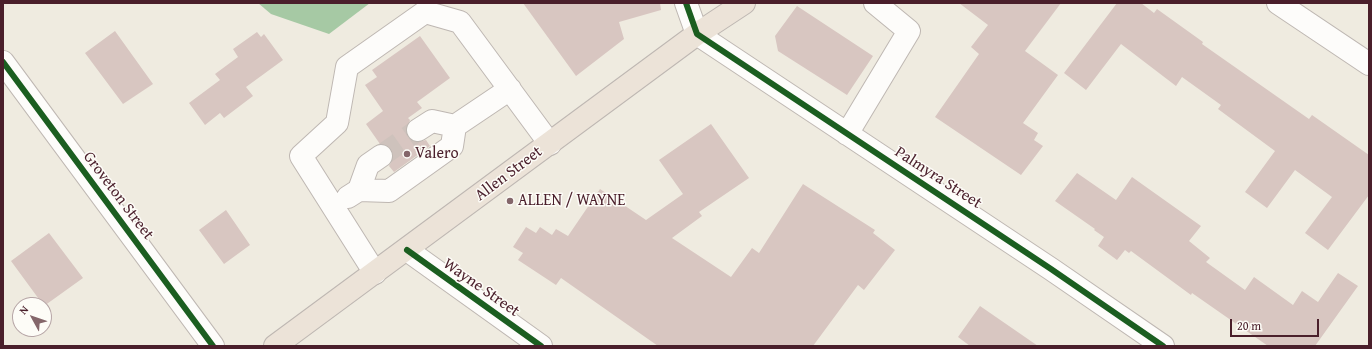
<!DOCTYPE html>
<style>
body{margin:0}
#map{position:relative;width:1372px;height:349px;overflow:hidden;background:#efebe0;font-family:"Gentium Book Plus",serif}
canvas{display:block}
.frame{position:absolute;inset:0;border:4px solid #4a1f2b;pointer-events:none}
.north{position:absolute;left:12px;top:297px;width:40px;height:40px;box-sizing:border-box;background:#fdfcf7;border:1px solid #b5a4a5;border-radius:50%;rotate:310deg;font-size:11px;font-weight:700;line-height:16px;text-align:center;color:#4a1f2b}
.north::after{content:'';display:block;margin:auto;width:14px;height:18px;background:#84666a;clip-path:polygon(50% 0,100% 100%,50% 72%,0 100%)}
.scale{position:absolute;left:1230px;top:319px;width:89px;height:18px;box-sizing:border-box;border:2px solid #4a1f2b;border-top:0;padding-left:5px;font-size:12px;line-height:14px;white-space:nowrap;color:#4a1f2b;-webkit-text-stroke:3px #fdfcf7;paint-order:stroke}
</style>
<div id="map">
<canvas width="1372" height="349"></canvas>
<div class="frame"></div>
<div class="north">N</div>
<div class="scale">20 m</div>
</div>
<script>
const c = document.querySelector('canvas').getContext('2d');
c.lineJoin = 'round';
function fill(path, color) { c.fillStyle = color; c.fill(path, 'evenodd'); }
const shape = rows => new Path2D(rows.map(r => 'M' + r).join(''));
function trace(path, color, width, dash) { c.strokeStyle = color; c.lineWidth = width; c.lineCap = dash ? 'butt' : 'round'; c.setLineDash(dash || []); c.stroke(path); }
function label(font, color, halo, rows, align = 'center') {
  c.font = font + ' "Gentium Book Plus",serif'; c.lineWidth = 3; c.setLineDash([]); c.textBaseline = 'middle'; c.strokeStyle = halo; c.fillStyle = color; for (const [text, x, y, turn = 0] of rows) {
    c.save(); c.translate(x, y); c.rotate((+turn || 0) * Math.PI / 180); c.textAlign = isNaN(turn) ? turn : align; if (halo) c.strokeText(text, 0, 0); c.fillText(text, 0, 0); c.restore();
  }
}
fill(shape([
 [258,3,370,3,329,34,271,14]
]), '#a6c9a4');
fill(shape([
 [523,3,660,3,661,10,619,22,624,39,576,76],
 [959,3,1061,3,1025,51,1058,75,1023,123,1038,133,1034,140,1043,146,1021,175,935,117,979,54,971,47,988,25],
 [1117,3,1141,3,1154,13,1157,9,1203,42,1202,44,1309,119,1312,115,1369,155,1369,195,1328,250,1305,233,1332,197,1295,170,1267,208,1245,192,1275,151,1218,109,1221,105,1182,77,1176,86,1121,44,1086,90,1064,73],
 [797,6,873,56,847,95,778,51,775,36],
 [115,31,153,84,123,104,85,53],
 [257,32,261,37,264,34,283,60,246,87,253,96,224,118,220,113,205,125,189,103,220,80,215,74,238,57,233,49],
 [420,36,450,78,417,102,422,108,408,118,410,120,406,130,408,137,412,141,418,142,426,140,430,146,394,172,389,166,392,161,393,155,391,149,387,145,380,144,366,124,383,111,365,85,377,77,372,70],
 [711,124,749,178,699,212,702,216,672,238,731,277,752,248,759,253,803,184,875,230,873,233,895,250,864,290,858,285,813,346,658,346,561,278,556,285,518,260,523,253,513,247,526,227,536,233,540,227,552,235,556,229,568,236,600,189,646,220,683,194,659,160],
 [1077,173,1116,200,1132,177,1201,226,1189,241,1210,258,1206,262,1245,290,1254,277,1293,305,1302,291,1318,302,1338,273,1358,286,1315,346,1268,346,1192,293,1191,295,1131,251,1129,253,1125,250,1117,260,1098,246,1104,237,1094,230,1095,229,1055,201],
 [226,210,250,245,224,264,199,230],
 [49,233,83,278,44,306,11,261],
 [980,306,1038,346,970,346,958,337]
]), '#d8c6c1');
trace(shape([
 [381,156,418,130]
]), '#cec2bc', 22, [22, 11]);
const minor = shape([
 [686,3,697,34,1051,269,1163,346],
 [1278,3,1369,64],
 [3,62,213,346],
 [418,130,432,121,455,126,510,89],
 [847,134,909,31,875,3],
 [359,190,389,191,452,146,455,126],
 [348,197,359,190,368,165,381,156],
 [407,250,541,346],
 [375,273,301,156,337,123,347,67,425,12,460,22,550,144]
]);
const major = shape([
 [275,346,697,34,744,3]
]);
trace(minor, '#beb7b2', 24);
trace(major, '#beb7b2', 24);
trace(minor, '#fdfcfa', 22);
trace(major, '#ece3d8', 22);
trace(shape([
 [686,3,697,34,1051,269,1163,346],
 [3,62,213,346],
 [407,250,541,346]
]), '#1b5e20', 6);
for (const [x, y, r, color] of [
 [407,154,4,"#84666a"],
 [510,201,4,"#84666a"]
]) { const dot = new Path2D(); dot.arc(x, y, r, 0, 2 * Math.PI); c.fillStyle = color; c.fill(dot); trace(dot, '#fdfcf7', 1.5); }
label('16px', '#4a1f2b', '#fdfcf7', [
 ["Valero",415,154],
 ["ALLEN / WAYNE",518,201]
], 'left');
label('16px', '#4a1f2b', '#fdfcf7', [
 ["Allen Street",509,174,-37],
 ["Palmyra Street",938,178,33],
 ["Groveton Street",118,196,53],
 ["Wayne Street",481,288,35]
]);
</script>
